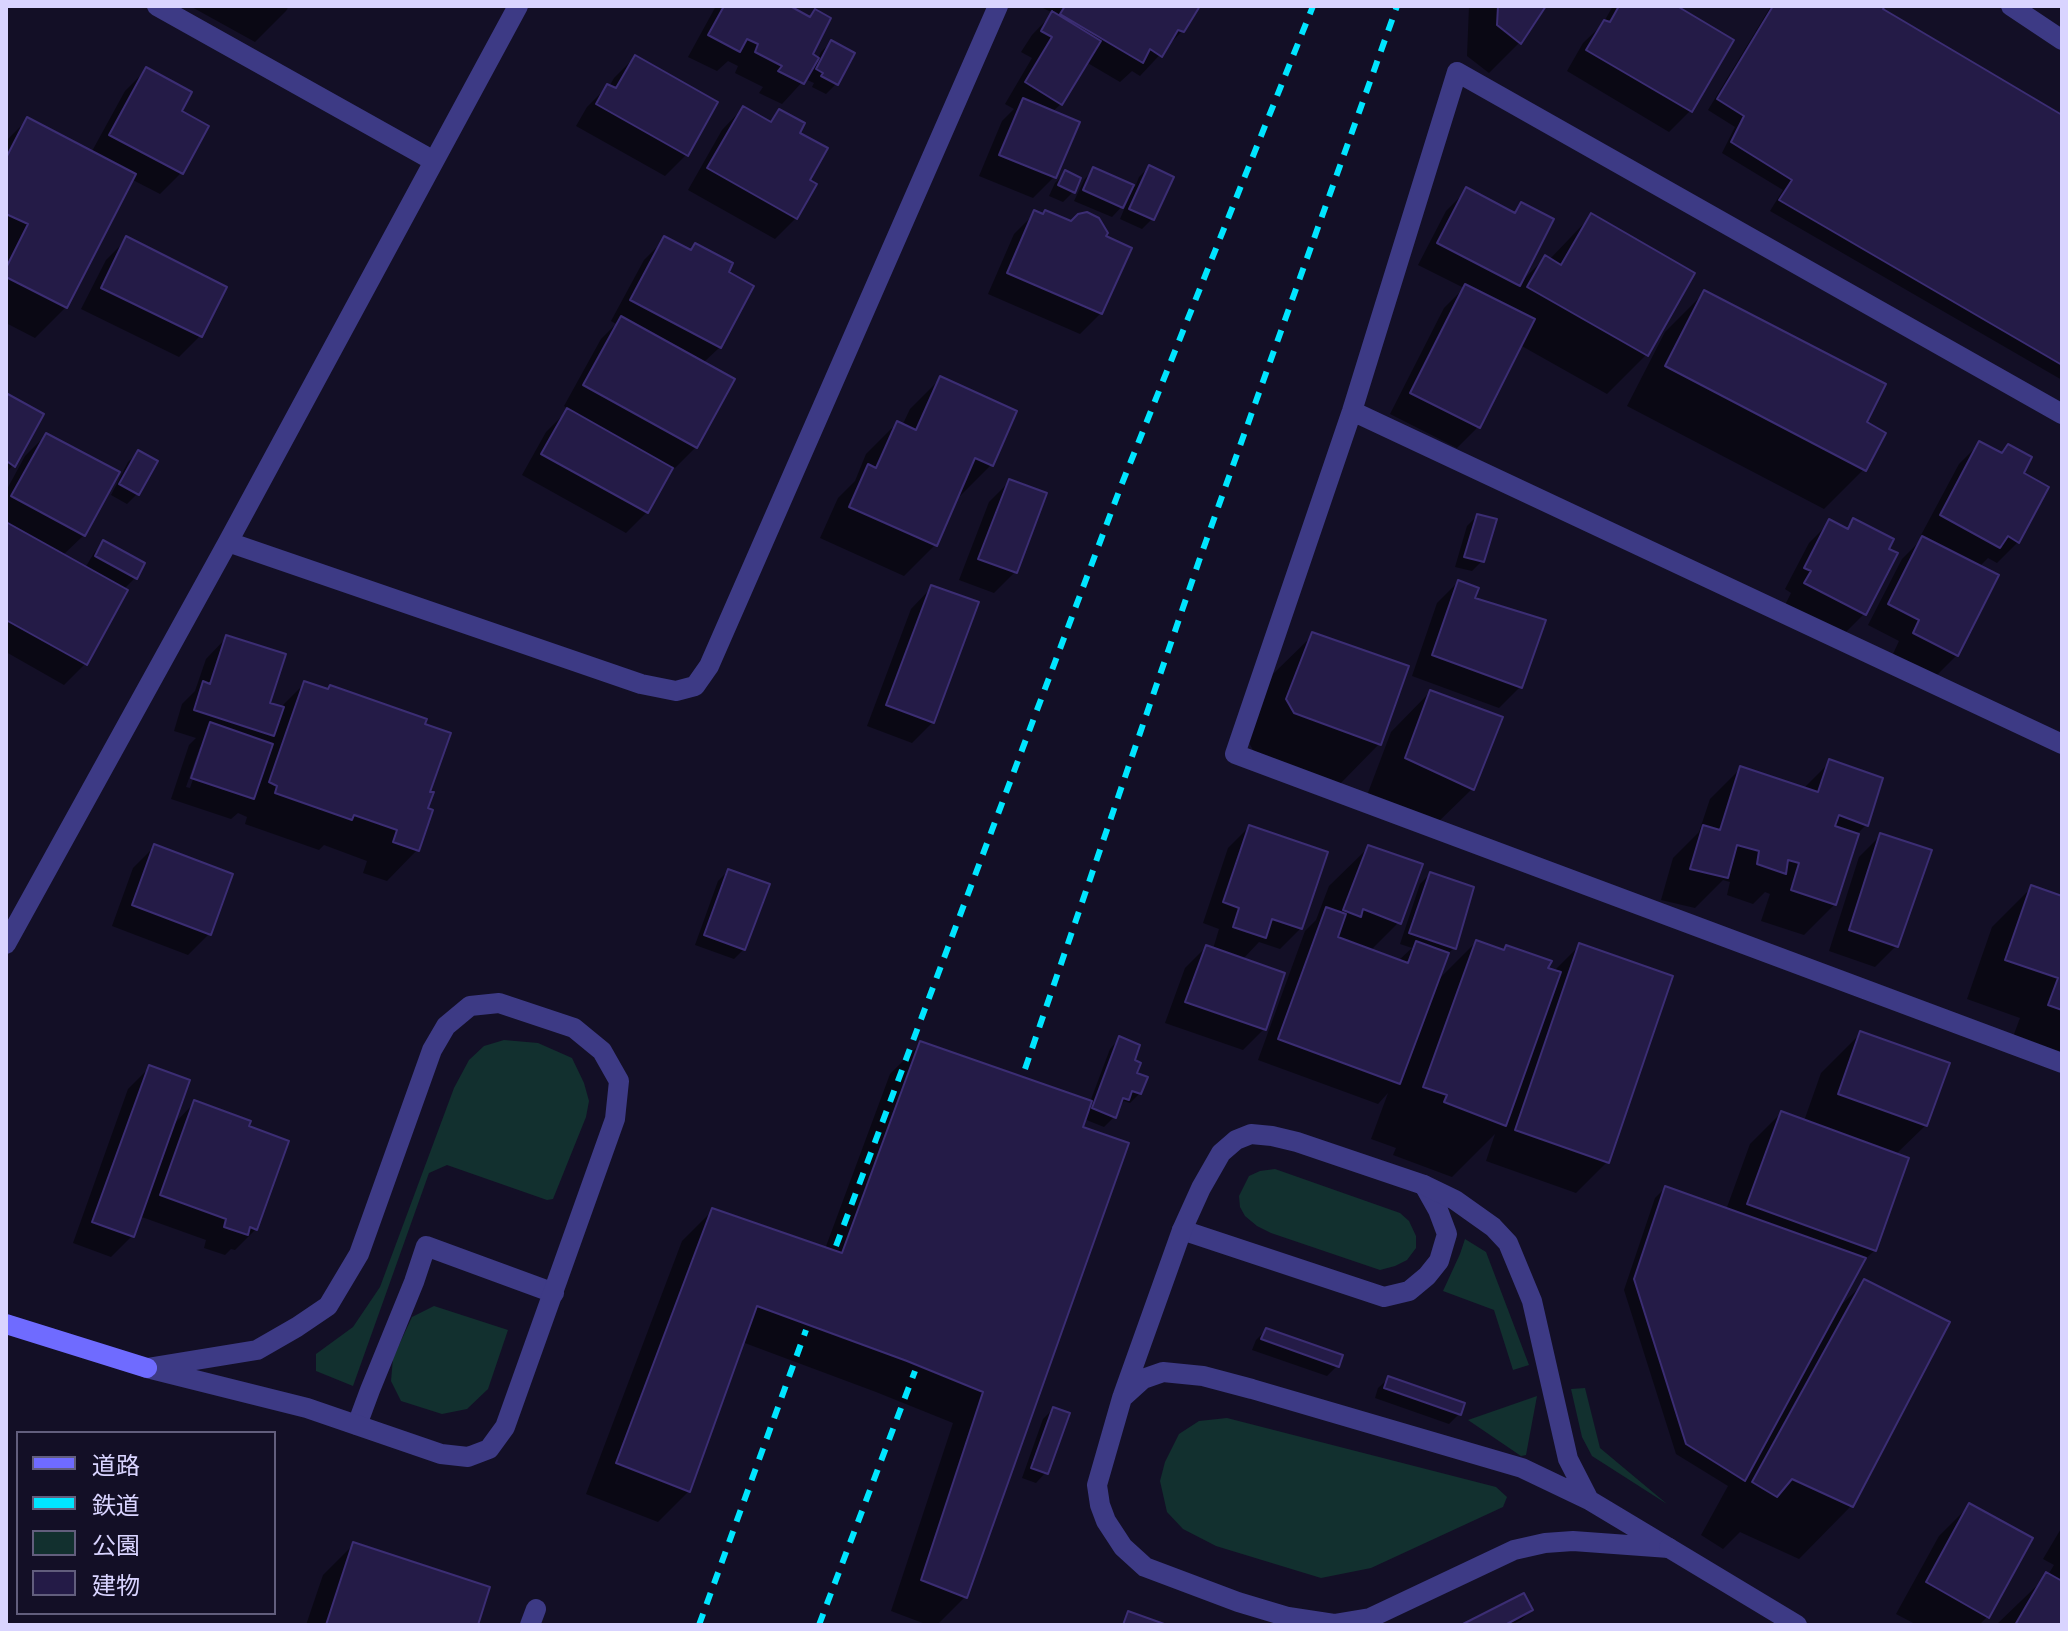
<!DOCTYPE html>
<meta charset="utf-8">
<style>
body{margin:0}
#map{position:relative;width:2068px;height:1631px;overflow:hidden;background:#130f26;font-family:"Space Grotesk","Noto Sans JP",sans-serif}
canvas{display:block}
.frame{position:absolute;inset:0;border:8px solid #d9d4ff;pointer-events:none}
.legend{position:absolute;left:16px;top:1431px;width:260px;height:184px;box-sizing:border-box;background:#130f26;border:2px solid #625e7d;margin:0;padding:10px 14px;list-style:none;font-size:24px;color:#d9d4ff}
.legend li{display:flex;align-items:center;gap:16px;height:40px}
.legend b{width:40px;border:2px solid #625e7d}
</style>
<div id="map">
<canvas width="2068" height="1631"></canvas>
<div class="frame"></div>
<ul class="legend">
<li><b style="height:10px;background:#6f6bff"></b>道路</li>
<li><b style="height:10px;background:#00e5ff"></b>鉄道</li>
<li><b style="height:22px;background:#12302f"></b>公園</li>
<li><b style="height:22px;background:#241b47"></b>建物</li>
</ul>
</div>
<script>
const c = document.querySelector('canvas').getContext('2d');
c.lineJoin = 'round';
function fill(path, color) { c.fillStyle = color; c.fill(path, 'evenodd'); }
const shape = rows => new Path2D(rows.map(r => 'M' + r).join(''));
function trace(path, color, width, dash) { c.strokeStyle = color; c.lineWidth = width; c.lineCap = dash ? 'butt' : 'round'; c.setLineDash(dash || []); c.stroke(path); }
fill(shape([
 [504,1040,538,1043,572,1058,584,1083,589,1101,586,1117,553,1199,547,1200,447,1165,429,1173,353,1386,316,1371,316,1354,353,1327,380,1287,454,1088,469,1060,484,1046],
 [1275,1169,1400,1213,1409,1221,1416,1236,1416,1248,1407,1260,1395,1266,1380,1270,1271,1233,1257,1226,1245,1216,1240,1207,1239,1196,1249,1176,1260,1171],
 [1465,1239,1486,1252,1529,1365,1513,1370,1494,1310,1443,1291,1460,1254],
 [434,1306,508,1330,488,1389,467,1409,442,1414,401,1401,391,1381,393,1358,412,1317],
 [1585,1388,1600,1448,1667,1504,1592,1456,1582,1437,1571,1389],
 [1537,1396,1526,1455,1521,1456,1468,1420],
 [1227,1418,1496,1487,1507,1497,1503,1507,1371,1568,1321,1578,1216,1546,1183,1529,1167,1512,1160,1481,1165,1462,1179,1434,1199,1421]
]), '#12302f');
fill(shape([
 [190,6,289,6,286,11,255,42],
 [716,6,785,6,809,18,815,12,810,55,818,59,821,52,831,42,853,54,836,84,826,94,812,87,814,83,805,79,782,104,759,93,763,87,735,73,738,66,728,61,717,71,688,57],
 [1045,6,1197,6,1182,31,1140,76,1132,71,1120,82,1086,62,1061,104,1052,112,1078,123,1054,177,1033,198,979,176,1002,121,1014,109,1005,104,1032,58,1021,52,1032,35,1053,13,1043,8],
 [1469,6,1543,6,1520,42,1489,73,1467,56],
 [1613,6,1673,6,1732,41,1690,111,1669,132,1567,71,1583,43,1602,25],
 [1771,6,1883,6,1880,9,2062,117,2062,380,1770,211,1783,190,1722,153,1735,127,1708,110],
 [635,57,715,103,686,155,665,176,576,126,587,107,608,86,609,87,614,78],
 [146,70,179,112,181,173,160,194,131,179,66,307,35,338,6,323,6,141,27,120,91,153,125,91],
 [743,108,768,123,779,112,797,134,807,181,796,218,775,239,688,190,722,130],
 [1149,167,1152,219,1142,229,1120,219,1128,200,1112,217,1074,201,1084,180,1094,169,1135,187,1139,177],
 [1065,173,1079,179,1073,192,1063,202,1049,196,1055,183],
 [1467,190,1512,214,1521,205,1520,283,1545,258,1549,260,1591,216,1646,355,1607,394,1520,345,1478,427,1457,448,1390,414,1444,308,1464,288,1418,265,1446,211],
 [1035,213,1101,313,1080,334,988,294,1014,234],
 [127,239,224,288,200,336,179,357,81,309,106,260],
 [665,239,689,251,695,245,726,273,720,347,703,363,696,447,675,468,672,466,647,512,626,533,522,475,546,432,569,409,564,406,601,339,616,324,611,321,644,260],
 [1705,292,1864,469,1824,509,1627,406,1665,332],
 [941,378,1015,412,991,465,960,496,957,494,935,545,904,576,820,538,838,498,855,481,866,454,897,423,902,426,910,409],
 [6,395,13,465,6,473],
 [46,435,84,535,62,556,85,568,94,553,104,543,135,578,123,590,85,664,64,685,6,652,6,491,25,456],
 [1980,443,2000,454,2008,446,2021,474,2018,542,1997,563,1988,558,1979,567,1957,655,1936,676,1893,654,1899,641,1868,625,1902,559,1923,538,1920,537,1959,464],
 [139,452,155,462,137,494,127,504,111,495,128,462],
 [1010,481,1015,572,994,593,959,580,989,502],
 [1477,516,1482,561,1472,571,1455,567,1467,526],
 [1854,521,1864,614,1843,635,1785,605,1791,593,1785,589,1809,543,1830,522,1845,530],
 [1458,582,1472,599,1520,687,1499,708,1412,676,1437,603],
 [932,587,933,722,912,743,867,726,911,609],
 [1313,635,1407,667,1379,744,1340,784,1254,752,1247,739,1273,674],
 [227,637,267,705,280,708,305,683,427,793,417,850,387,881,363,873,367,861,324,845,319,850,245,824,247,817,238,813,231,819,171,799,189,745,196,738,174,731,182,704,195,691,206,659],
 [200,747,204,747,190,788,186,787],
 [1430,692,1472,789,1432,828,1366,798,1391,732],
 [1830,762,1867,824,1857,834,1835,904,1804,935,1761,921,1770,894,1765,892,1753,904,1727,895,1730,882,1723,880,1695,908,1661,900,1673,858,1699,832,1710,799,1741,768,1803,789],
 [1249,827,1301,928,1280,949,1259,942,1242,960,1283,974,1264,1029,1243,1050,1165,1023,1185,968,1206,947,1213,949,1219,929,1203,923,1228,848],
 [1880,836,1896,946,1875,967,1829,951,1859,857],
 [154,847,209,934,188,955,112,926,133,868],
 [1369,847,1399,922,1370,951,1398,961,1412,948,1400,944,1420,884,1430,874,1454,948,1445,956,1435,983,1476,942,1502,951,1506,947,1553,972,1580,945,1607,1162,1576,1193,1486,1161,1495,1134,1452,1177,1393,1155,1396,1148,1371,1139,1388,1093,1378,1104,1258,1060,1305,931,1316,920,1329,886],
 [728,871,744,949,734,959,695,945,718,881],
 [2032,887,2062,898,2062,1063,2010,1045,2020,1018,1967,999,1992,927],
 [1861,1033,1926,1125,1895,1155,1875,1250,1861,1263,1838,1308,1865,1282,1851,1506,1799,1559,1740,1532,1723,1549,1701,1535,1728,1486,1676,1454,1624,1290,1655,1198,1665,1188,1726,1210,1750,1144,1781,1113,1804,1121,1821,1073],
 [1120,1038,1132,1061,1140,1093,1130,1103,1124,1101,1117,1109,1114,1117,1104,1127,1084,1119,965,1597,937,1625,928,1625,891,1611,953,1423,876,1392,742,1342,689,1491,658,1522,586,1494,682,1241,713,1210,825,1249,890,1074,921,1043,1090,1102,1110,1049],
 [150,1067,172,1126,195,1102,256,1229,235,1250,231,1249,225,1255,204,1248,206,1240,139,1216,132,1236,111,1257,73,1243,128,1089],
 [1266,1330,1337,1366,1327,1376,1252,1350,1256,1340],
 [1389,1378,1459,1414,1449,1424,1375,1398,1378,1388],
 [1053,1409,1046,1472,1036,1483,1022,1478,1043,1419],
 [1970,1505,1988,1616,1979,1625,1917,1625,1896,1614,1939,1536],
 [2062,1527,2062,1625,1996,1625,2048,1575,2054,1565,2043,1559],
 [354,1544,476,1625,306,1625,323,1575],
 [1531,1610,1521,1620,1511,1625,1466,1625]
]), '#0007');
const building = shape([
 [724,6,790,6,810,17,815,9,831,18,813,54,819,58,804,84,778,71,782,66,755,52,758,44,747,39,740,52,708,35,724,6],
 [1065,6,1200,6,1184,32,1178,30,1162,57,1150,49,1143,63,1060,14,1065,6],
 [1498,6,1546,6,1521,44,1497,25,1498,6],
 [1619,6,1677,6,1734,40,1692,112,1586,50,1604,20,1610,22,1619,6],
 [1773,6,1885,6,1883,9,2062,115,2062,365,1779,200,1792,180,1731,142,1744,116,1717,99,1773,6],
 [1052,11,1101,41,1062,105,1025,82,1052,37,1041,31,1052,11],
 [831,40,855,53,838,85,821,76,823,73,816,69,831,40],
 [635,55,718,102,688,156,596,104,607,84,616,88,635,55],
 [146,67,192,92,182,111,209,126,183,174,109,135,146,67],
 [1023,98,1080,122,1056,178,999,155,1023,98],
 [743,106,771,122,779,109,805,123,800,133,828,148,810,180,817,184,797,219,707,168,743,106],
 [27,117,136,174,67,308,6,277,6,268,28,224,6,214,6,158,27,117],
 [1149,165,1174,177,1154,220,1129,209,1149,165],
 [1093,167,1134,185,1123,208,1083,190,1093,167],
 [1065,170,1081,178,1075,193,1058,185,1065,170],
 [1466,187,1515,213,1521,202,1554,219,1520,286,1437,243,1466,187],
 [1034,210,1043,214,1045,210,1071,221,1078,214,1087,212,1099,218,1108,233,1106,236,1132,248,1102,314,1007,273,1034,210],
 [1591,213,1695,273,1648,356,1527,287,1545,255,1561,265,1591,213],
 [126,236,227,287,202,337,101,288,126,236],
 [664,236,691,250,695,243,733,263,729,272,754,286,721,348,630,300,664,236],
 [1465,284,1535,319,1480,428,1410,393,1465,284],
 [1704,290,1886,384,1867,422,1886,433,1866,471,1665,366,1704,290],
 [621,316,735,379,697,448,583,385,621,316],
 [940,376,1017,411,993,466,975,458,937,546,849,507,868,464,876,468,897,421,916,430,940,376],
 [6,393,44,414,15,467,8,462,6,464,6,393],
 [567,408,673,468,648,513,541,454,567,408],
 [46,433,120,472,85,536,11,496,46,433],
 [1979,441,2002,453,2008,444,2032,457,2024,473,2049,487,2019,543,2008,536,2000,548,1940,515,1979,441],
 [138,450,158,461,139,495,119,484,138,450],
 [1009,479,1047,493,1017,573,978,559,1009,479],
 [1477,514,1497,519,1484,562,1464,557,1477,514],
 [1853,518,1894,539,1889,549,1898,553,1866,615,1804,583,1811,571,1804,568,1829,519,1848,529,1853,518],
 [6,522,128,590,87,665,6,620,6,522],
 [1922,536,1999,575,1958,656,1913,633,1919,620,1888,604,1922,536],
 [103,540,145,563,137,579,95,556,103,540],
 [1458,580,1479,588,1475,598,1546,620,1522,688,1432,655,1458,580],
 [931,585,979,602,934,723,886,705,931,585],
 [1312,632,1409,666,1381,745,1294,713,1286,699,1312,632],
 [226,635,286,654,270,703,284,707,274,736,194,710,203,681,210,684,226,635],
 [304,681,328,689,330,685,427,719,425,724,451,733,430,792,434,792,428,808,433,810,419,851,393,842,397,830,354,815,352,820,275,793,277,786,269,782,304,681],
 [1430,690,1503,717,1474,790,1405,758,1430,690],
 [210,722,273,744,254,799,191,778,210,722],
 [1829,759,1883,778,1868,826,1839,815,1835,826,1859,834,1836,905,1791,890,1799,863,1788,860,1786,874,1757,864,1759,851,1737,845,1728,878,1690,869,1703,825,1720,830,1740,766,1818,792,1829,759],
 [1249,825,1328,852,1302,929,1272,919,1266,938,1233,927,1239,908,1223,902,1249,825],
 [1880,833,1932,850,1898,947,1849,930,1880,833],
 [154,844,233,874,211,935,132,905,154,844],
 [1368,845,1423,864,1401,924,1363,909,1361,917,1343,910,1368,845],
 [728,869,770,884,745,950,704,935,728,869],
 [1430,872,1474,887,1456,949,1409,933,1430,872],
 [2031,885,2062,896,2062,1010,2048,1005,2058,978,2005,960,2031,885],
 [1326,907,1346,914,1338,937,1408,963,1416,941,1449,953,1400,1084,1278,1039,1326,907],
 [1476,940,1504,950,1506,945,1552,961,1548,968,1561,972,1506,1126,1444,1102,1447,1095,1423,1087,1476,940],
 [1579,943,1673,976,1609,1163,1515,1130,1579,943],
 [1206,945,1285,973,1266,1030,1185,1002,1206,945],
 [1860,1031,1950,1063,1927,1126,1838,1094,1860,1031],
 [1119,1036,1140,1045,1135,1060,1141,1063,1137,1073,1148,1077,1141,1094,1132,1091,1129,1100,1123,1098,1116,1118,1092,1108,1119,1036],
 [920,1041,1092,1101,1083,1127,1129,1143,967,1598,921,1580,983,1392,907,1361,757,1306,690,1492,616,1463,712,1208,842,1253,920,1041],
 [149,1065,190,1080,134,1237,92,1222,149,1065],
 [194,1100,251,1121,249,1126,289,1141,257,1230,250,1227,248,1235,224,1227,226,1219,160,1195,194,1100],
 [1781,1111,1909,1158,1876,1251,1747,1204,1781,1111],
 [1665,1186,1866,1258,1745,1481,1686,1444,1634,1279,1665,1186],
 [1864,1279,1950,1322,1853,1507,1792,1479,1777,1497,1752,1482,1864,1279],
 [1266,1328,1343,1355,1339,1367,1261,1339,1266,1328],
 [1388,1376,1465,1403,1461,1415,1384,1388,1388,1376],
 [1053,1407,1070,1413,1048,1474,1031,1468,1053,1407],
 [1969,1503,2033,1538,1989,1618,1926,1582,1969,1503],
 [353,1542,490,1587,478,1625,326,1625,353,1542],
 [2046,1572,2062,1581,2062,1625,2015,1625,2046,1572],
 [1524,1593,1533,1610,1505,1625,1461,1625,1524,1593],
 [1128,1611,1167,1625,1123,1625,1128,1611]
]);
fill(building, '#241b47');
trace(building, '#3b2d73', 2);
trace(shape([
 [1182,1230,1384,1297,1409,1291,1427,1276,1439,1261,1447,1234,1438,1210,1424,1185],
 [357,1425,370,1390,414,1282,426,1246,554,1293]
]), '#3d3a85', 20);
trace(shape([
 [157,6,434,161],
 [1352,411,2062,744],
 [2062,414,1457,72,1352,411,1235,754,2062,1063],
 [228,542,641,684,676,691,695,686,709,666,998,6],
 [6,944,228,542,518,6],
 [499,1003,574,1028,602,1051,619,1081,615,1119,505,1427,489,1449,468,1457,441,1454,307,1408,147,1368,257,1350,297,1327,328,1306,359,1254,432,1050,446,1026,470,1006,499,1003],
 [1163,1372,1203,1376,1252,1389,1522,1468,1589,1500,1669,1548,1573,1541,1545,1543,1514,1550,1370,1618,1334,1624,1288,1617,1238,1602,1145,1567,1123,1547,1106,1521,1100,1505,1097,1485,1122,1398,1143,1379,1163,1372],
 [1123,1395,1182,1230,1201,1188,1221,1153,1236,1140,1251,1134,1272,1136,1297,1142,1424,1185,1455,1200,1493,1227,1508,1243,1532,1301,1568,1459,1589,1500],
 [530,1625,536,1609]
]), '#3d3a85', 20);
trace(shape([
 [2011,6,2062,40],
 [1669,1548,1797,1625]
]), '#3d3a85', 20);
trace(shape([
 [6,1324,147,1368]
]), '#6f6bff', 20);
trace(shape([
 [1025,1069,1200,558,1397,6],
 [836,1246,1121,486,1313,6],
 [699,1625,806,1330],
 [819,1625,915,1371]
]), '#00e5ff', 6, [12, 10]);
</script>
